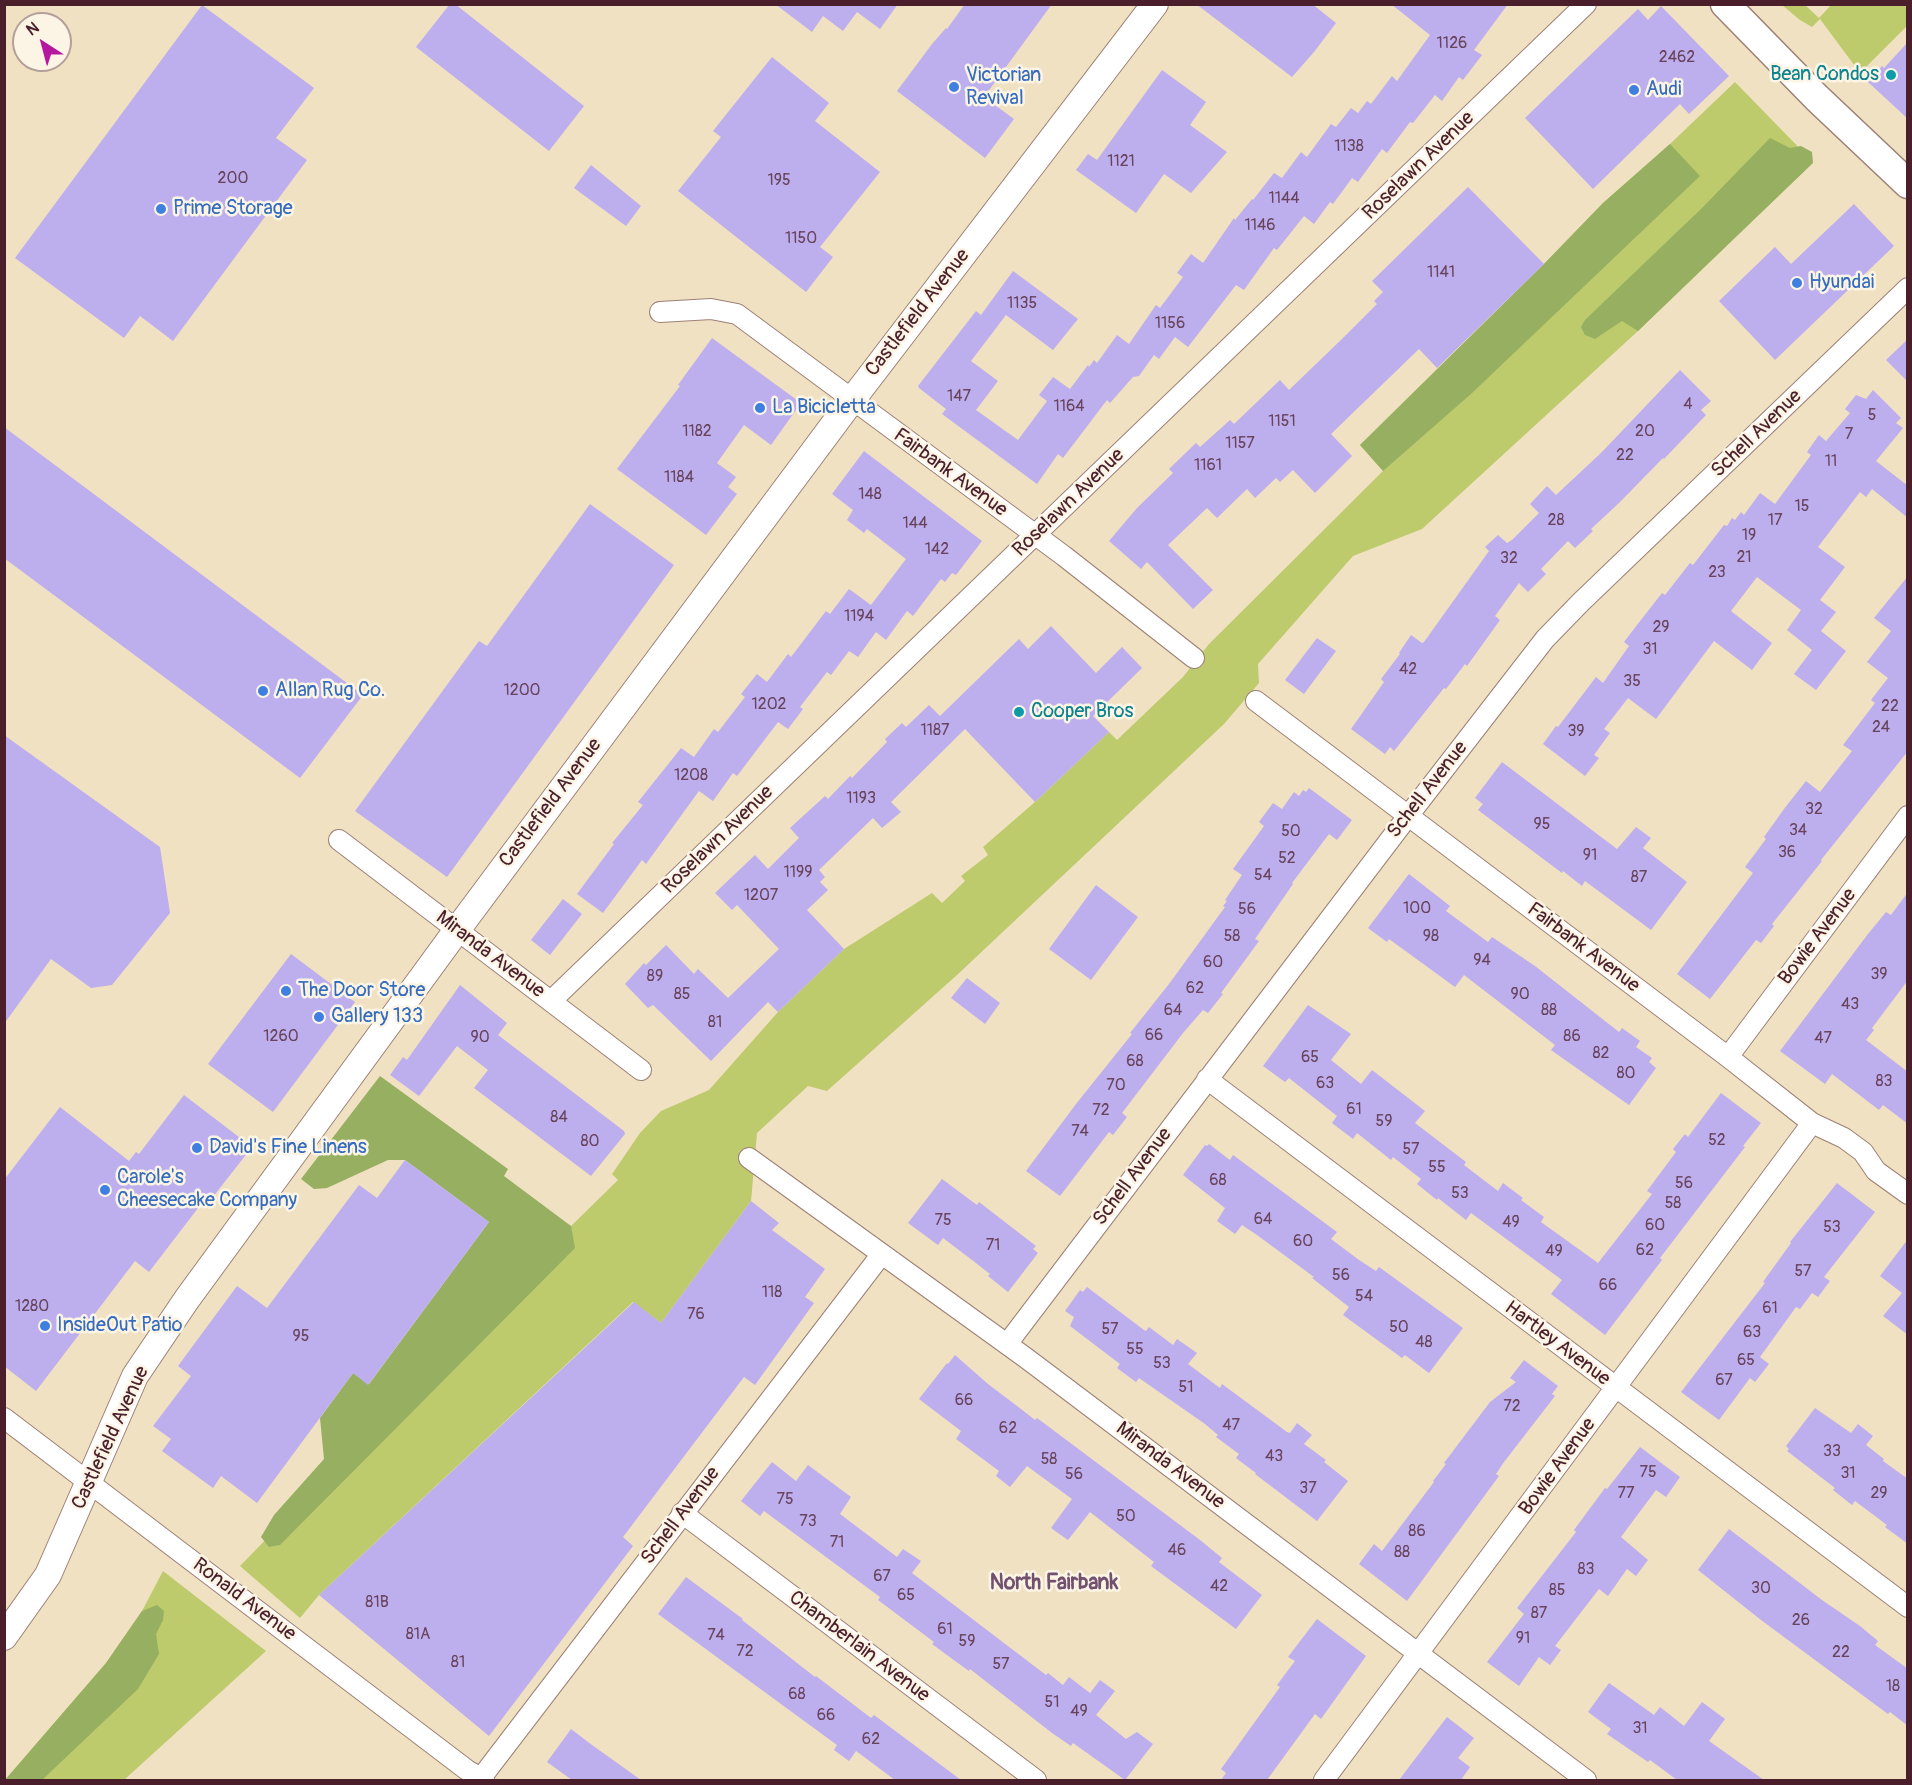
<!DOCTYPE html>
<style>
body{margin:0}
#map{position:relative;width:1912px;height:1785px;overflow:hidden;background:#f0e1c2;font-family:Pangolin,sans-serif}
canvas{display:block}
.frame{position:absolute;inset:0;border:6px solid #4a1f2b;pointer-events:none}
.north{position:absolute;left:12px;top:12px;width:60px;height:60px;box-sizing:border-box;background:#fcf5e5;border:2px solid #b59f9b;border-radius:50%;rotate:324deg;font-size:16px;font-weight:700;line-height:24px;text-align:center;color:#4a1f2b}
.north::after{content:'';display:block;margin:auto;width:21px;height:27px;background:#b5179e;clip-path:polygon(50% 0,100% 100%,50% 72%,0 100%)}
</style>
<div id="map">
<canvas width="1912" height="1785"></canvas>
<div class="frame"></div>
<div class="north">N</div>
</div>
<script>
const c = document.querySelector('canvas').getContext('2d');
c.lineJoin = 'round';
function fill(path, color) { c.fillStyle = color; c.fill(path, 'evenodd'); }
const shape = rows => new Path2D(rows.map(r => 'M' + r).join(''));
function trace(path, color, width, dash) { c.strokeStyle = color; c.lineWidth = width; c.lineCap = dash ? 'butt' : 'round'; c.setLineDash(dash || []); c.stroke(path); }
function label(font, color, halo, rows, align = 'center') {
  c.font = font + ' Pangolin,sans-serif'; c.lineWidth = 5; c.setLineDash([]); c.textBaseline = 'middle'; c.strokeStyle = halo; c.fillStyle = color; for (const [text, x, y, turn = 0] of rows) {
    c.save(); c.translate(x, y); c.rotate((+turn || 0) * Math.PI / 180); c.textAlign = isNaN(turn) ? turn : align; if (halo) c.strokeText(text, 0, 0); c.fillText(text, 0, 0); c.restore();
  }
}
fill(shape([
 [1782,5,1805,5,1819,18,1831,5,1907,5,1907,26,1860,73,1820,19,1812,27,1800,20],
 [1735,82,1813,162,1638,331,1422,529,1353,556,1258,664,1259,683,1224,724,957,975,827,1091,808,1086,757,1133,751,1201,661,1323,633,1302,319,1595,300,1618,240,1566,571,1226,618,1180,612,1174,640,1133,661,1111,709,1090,778,1012,844,949,932,893,942,903,965,881,961,876,988,855,983,847,1035,802,1109,732,1117,740,1183,677,1209,644,1383,471,1360,445,1544,264,1603,203,1670,144],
 [163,1571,266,1651,124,1780,5,1780,106,1663,142,1611]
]), '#bdcb6d');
fill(shape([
 [1770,138,1790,148,1801,146,1812,152,1813,163,1638,331,1622,321,1595,339,1585,335,1581,327,1585,320,1703,207],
 [1670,144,1700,176,1472,393,1383,471,1360,445,1544,264,1603,203],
 [380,1076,508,1169,504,1176,571,1226,575,1248,280,1545,269,1547,261,1537,274,1515,324,1459,320,1418,353,1373,369,1384,489,1222,405,1160,388,1160,327,1188,314,1189,301,1179],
 [157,1605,164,1611,163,1620,156,1634,159,1654,138,1689,42,1780,5,1780,106,1663,142,1611]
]), '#96af60');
fill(shape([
 [450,4,455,4,584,106,549,151,416,47],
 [775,4,898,4,880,29,857,12,843,31,823,16,812,32],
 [965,4,1052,4,984,97,1014,119,985,158,897,91,932,44,946,28,947,29],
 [1196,4,1312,4,1336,23,1314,52,1292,77],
 [1391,4,1508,4,1474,50,1482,55,1463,80,1459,77,1442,101,1435,95,1413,123,1410,122,1387,153,1382,149,1358,182,1352,178,1333,204,1330,202,1314,224,1304,216,1277,250,1274,248,1244,290,1236,285,1188,347,1175,337,1159,359,1154,355,1139,376,1133,377,1110,403,1107,400,1063,458,1058,454,1037,484,942,414,946,409,919,388,918,386,976,311,981,315,1013,271,1078,319,1053,350,1006,315,971,361,998,381,976,410,1018,440,1047,401,1039,395,1053,377,1070,389,1088,365,1089,367,1094,360,1097,363,1117,335,1129,344,1156,305,1160,308,1183,277,1177,273,1191,254,1203,263,1234,218,1235,220,1252,199,1253,200,1274,173,1282,178,1301,152,1307,157,1331,124,1336,127,1351,108,1358,113,1367,101,1371,104,1392,76,1397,81,1430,35],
 [202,5,314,88,276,138,307,160,173,341,140,316,124,338,15,258],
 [1661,6,1729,76,1689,114,1680,104,1593,189,1525,118,1638,9,1648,20],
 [1908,42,1908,119,1868,82,1882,66,1884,68],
 [772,57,829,103,815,121,880,172,820,247,833,257,806,292,678,191,721,137,713,131],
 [1162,70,1206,102,1190,125,1227,152,1191,193,1164,174,1136,213,1076,170,1088,154,1097,160],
 [591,165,641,206,626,226,574,188],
 [1468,187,1544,264,1437,368,1419,349,1331,434,1352,456,1315,493,1293,470,1280,482,1276,478,1255,498,1247,489,1217,518,1207,508,1168,545,1213,590,1193,609,1147,562,1141,569,1109,541,1137,508,1173,473,1169,469,1196,443,1200,447,1230,420,1234,424,1280,380,1289,390,1344,337,1377,304,1374,301,1383,292,1372,281],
 [1854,204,1894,246,1775,360,1719,301,1775,247,1791,264],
 [712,338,801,403,771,445,744,425,717,463,736,477,728,487,737,494,706,535,617,469,680,386,678,385],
 [1908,339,1908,382,1886,360],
 [1680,370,1711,401,1701,410,1706,415,1664,459,1663,458,1619,503,1591,529,1593,531,1575,548,1568,541,1541,569,1546,574,1528,592,1519,583,1495,616,1500,620,1467,666,1465,664,1446,689,1444,688,1394,751,1390,747,1385,754,1351,729,1384,682,1381,679,1400,654,1399,653,1411,635,1422,643,1424,642,1489,551,1485,547,1498,535,1507,543,1512,540,1539,513,1530,504,1547,486,1556,495,1602,452],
 [1873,390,1901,418,1896,423,1903,428,1876,461,1908,486,1908,518,1872,489,1866,497,1860,492,1818,547,1845,567,1820,600,1836,612,1821,631,1846,651,1816,690,1794,674,1812,650,1787,630,1801,610,1757,577,1731,611,1772,643,1752,670,1714,641,1656,719,1628,698,1604,729,1610,733,1594,755,1599,758,1585,776,1543,744,1556,726,1558,727,1596,677,1603,683,1629,646,1624,642,1637,625,1662,593,1665,595,1690,563,1693,565,1724,525,1727,526,1732,518,1735,520,1741,512,1744,515,1760,493,1775,504,1811,455,1807,452,1819,435,1826,441,1850,413,1845,409,1856,395,1866,399],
 [4,427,363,695,300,778,4,558],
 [864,451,982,541,956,575,952,573,945,582,941,579,913,616,907,611,886,640,876,632,858,657,849,651,831,675,827,672,800,707,803,709,788,729,778,722,737,776,733,773,713,801,699,791,646,864,642,860,603,913,577,894,614,844,612,843,643,805,638,802,681,748,694,757,714,729,718,732,745,697,741,694,757,674,767,682,788,654,791,657,826,611,830,614,849,589,871,605,906,559,867,529,864,533,847,520,853,510,832,494],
 [590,504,674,565,447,877,355,811,479,641,487,646],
 [1908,576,1908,751,1821,860,1822,861,1772,924,1774,926,1761,943,1756,940,1710,999,1677,974,1753,873,1745,867,1766,839,1764,837,1784,809,1806,781,1820,792,1852,751,1843,745,1875,703,1871,700,1888,678,1867,662,1891,631,1874,618],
 [1051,626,1096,673,1122,647,1142,668,1093,716,1109,732,1035,802,965,729,891,802,901,812,882,828,873,818,819,870,825,877,820,882,828,890,807,910,844,949,778,1012,768,1002,711,1061,653,1005,648,1008,625,984,644,963,646,965,666,945,694,974,698,969,728,998,779,949,737,905,732,910,715,893,755,855,768,869,799,838,790,828,825,796,828,799,850,776,852,778,887,742,885,739,902,723,906,727,929,705,940,716,1019,639,1028,649],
 [1317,638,1336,651,1304,694,1285,680],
 [4,735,160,847,170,913,112,985,91,988,51,959,4,1024],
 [1502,762,1617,849,1636,827,1651,838,1643,848,1687,882,1651,930,1585,881,1582,886,1563,871,1562,873,1478,810,1483,804,1475,798],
 [1309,788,1352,820,1337,840,1329,834,1292,883,1293,884,1255,939,1259,941,1221,993,1223,994,1208,1013,1203,1010,1183,1033,1122,1113,1127,1117,1113,1135,1109,1132,1060,1196,1026,1171,1076,1104,1132,1034,1130,1033,1169,984,1225,907,1223,906,1227,901,1225,900,1242,875,1233,869,1264,826,1259,822,1273,803,1282,809,1294,792,1299,796,1303,790,1306,792],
 [1409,874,1450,906,1446,911,1488,942,1492,937,1535,966,1619,1032,1622,1028,1640,1041,1636,1047,1652,1058,1649,1062,1656,1068,1629,1105,1551,1050,1555,1045,1464,975,1455,987,1389,939,1387,942,1368,928],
 [1096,885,1138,917,1091,980,1049,949],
 [1908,892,1908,980,1872,1028,1874,1030,1866,1040,1908,1072,1908,1124,1883,1105,1879,1110,1832,1074,1825,1084,1780,1051,1868,934,1886,912,1891,915],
 [563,899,582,914,550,955,531,940],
 [291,954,355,1002,273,1112,208,1064],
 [967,978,1000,1003,985,1024,951,998],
 [460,985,507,1023,498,1035,624,1131,625,1134,591,1176,474,1088,488,1070,457,1046,419,1096,390,1075,403,1057,407,1060],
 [1308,1005,1351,1034,1331,1060,1361,1084,1372,1070,1425,1111,1415,1123,1466,1162,1464,1165,1498,1191,1503,1183,1523,1198,1521,1200,1544,1217,1541,1222,1598,1263,1652,1194,1647,1191,1676,1152,1673,1149,1685,1134,1688,1137,1721,1093,1761,1123,1743,1146,1745,1147,1660,1258,1662,1260,1605,1335,1551,1294,1562,1280,1471,1213,1466,1220,1438,1198,1437,1200,1417,1184,1421,1179,1393,1157,1391,1160,1357,1133,1353,1139,1332,1123,1337,1116,1289,1078,1285,1082,1263,1066],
 [184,1095,252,1147,209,1202,205,1199,149,1272,135,1261,36,1391,4,1366,4,1180,60,1107,129,1161,136,1152,139,1154],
 [1209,1144,1230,1160,1233,1155,1337,1232,1331,1239,1359,1260,1376,1271,1379,1267,1463,1328,1429,1373,1405,1355,1402,1358,1343,1315,1349,1307,1312,1278,1314,1277,1257,1235,1242,1225,1235,1234,1217,1221,1225,1208,1183,1175,1205,1145,1207,1146],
 [405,1160,489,1222,368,1385,353,1373,257,1503,221,1476,213,1488,162,1451,171,1439,153,1426,191,1376,178,1366,237,1286,267,1308,359,1185,377,1198],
 [942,1179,977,1205,979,1202,1036,1246,1033,1249,1038,1253,1008,1292,988,1276,990,1274,972,1260,943,1238,938,1245,908,1223],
 [1837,1183,1875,1212,1824,1277,1830,1281,1818,1297,1812,1293,1800,1309,1796,1307,1760,1357,1769,1364,1755,1382,1750,1378,1719,1420,1681,1392,1765,1283,1763,1282,1791,1243,1790,1242],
 [751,1201,779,1223,772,1230,825,1269,805,1297,814,1303,755,1385,744,1377,623,1537,633,1546,489,1736,319,1595,634,1302,661,1323],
 [1908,1239,1908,1335,1883,1316,1902,1293,1880,1276],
 [1087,1287,1144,1330,1146,1331,1149,1327,1173,1345,1177,1339,1197,1353,1188,1364,1220,1388,1222,1384,1287,1432,1290,1433,1297,1423,1312,1435,1304,1444,1326,1460,1324,1462,1348,1481,1317,1521,1255,1474,1256,1473,1236,1458,1239,1454,1216,1437,1218,1435,1205,1424,1139,1378,1136,1382,1117,1368,1120,1364,1070,1326,1074,1317,1065,1311,1080,1290,1083,1292],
 [955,1355,988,1384,1021,1409,1035,1420,1037,1418,1200,1540,1222,1558,1219,1562,1262,1595,1236,1629,1151,1566,1154,1562,1090,1512,1068,1540,1051,1528,1072,1499,1027,1466,1010,1487,996,1476,999,1471,956,1439,961,1431,919,1399,947,1363,948,1364],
 [1524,1360,1558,1386,1552,1394,1555,1396,1504,1462,1496,1474,1499,1476,1407,1601,1359,1564,1374,1544,1382,1551,1434,1482,1433,1481,1446,1464,1444,1463,1490,1402,1516,1382,1510,1378],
 [1815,1408,1851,1433,1858,1424,1873,1436,1866,1445,1884,1459,1883,1461,1908,1479,1908,1544,1885,1527,1887,1525,1855,1501,1852,1505,1833,1490,1835,1488,1787,1451,1789,1449,1786,1446],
 [1640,1447,1680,1477,1666,1497,1656,1490,1621,1537,1648,1560,1636,1576,1627,1569,1608,1596,1599,1589,1555,1646,1561,1650,1550,1665,1539,1657,1519,1686,1487,1662,1524,1614,1517,1608,1576,1532,1574,1530,1605,1488,1607,1489],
 [772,1462,796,1481,808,1465,851,1497,840,1514,897,1557,903,1549,921,1561,912,1573,1046,1675,1048,1673,1063,1685,1069,1677,1090,1693,1100,1680,1115,1691,1096,1715,1126,1739,1137,1732,1153,1744,1125,1780,1073,1743,1071,1746,1052,1733,970,1669,969,1671,951,1658,932,1644,934,1642,878,1600,880,1597,764,1511,760,1516,741,1501],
 [1729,1529,1822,1600,1860,1626,1878,1641,1875,1645,1908,1669,1908,1726,1890,1712,1888,1714,1761,1620,1698,1570],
 [686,1577,743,1619,742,1620,815,1677,816,1676,871,1718,874,1715,961,1780,895,1780,856,1751,849,1761,834,1750,837,1745,658,1614],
 [1317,1619,1366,1656,1321,1719,1315,1714,1267,1780,1221,1780,1226,1773,1221,1769,1280,1687,1277,1685,1295,1661,1288,1657],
 [1609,1683,1654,1715,1660,1707,1684,1726,1702,1702,1725,1719,1709,1741,1764,1780,1677,1780,1650,1760,1648,1762,1607,1734,1611,1729,1588,1712],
 [1447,1717,1474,1738,1458,1758,1470,1767,1461,1780,1399,1780],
 [571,1729,592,1745,641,1780,572,1780,547,1762]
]), '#bdaeed');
const minor = shape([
 [660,312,711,309,737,314,1064,556,1194,658],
 [1256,701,1728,1057,1812,1123,1844,1138,1863,1152,1876,1171,1908,1194],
 [339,840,641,1070],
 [551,1001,1586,4],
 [1728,1057,1908,816],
 [1207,1079,1908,1607],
 [749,1158,1026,1358,1586,1780],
 [1007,1344,1408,816,1545,639,1581,602,1908,288],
 [4,1418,467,1770,484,1780],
 [682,1513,1036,1780],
 [481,1778,881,1255],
 [1324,1780,1812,1123]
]);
const tertiary = shape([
 [4,1637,48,1575,135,1376,187,1299,457,930,852,400,1155,4]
]);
const secondary = shape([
 [1725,4,1817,98,1908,184]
]);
trace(minor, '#9d8076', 22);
trace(tertiary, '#9d8076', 28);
trace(secondary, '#9d8076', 31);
trace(minor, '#fff', 20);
trace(tertiary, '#fff', 26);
trace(secondary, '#fff', 28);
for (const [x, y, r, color] of [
 [1891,75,6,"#0f9aa8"],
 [954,87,6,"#3f7fe0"],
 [1634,90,6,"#3f7fe0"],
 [161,209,6,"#3f7fe0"],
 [1797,283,6,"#3f7fe0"],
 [760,408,6,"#3f7fe0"],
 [263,691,6,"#3f7fe0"],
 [1019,712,6,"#0f9aa8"],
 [286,991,6,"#3f7fe0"],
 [319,1017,6,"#3f7fe0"],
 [197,1148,6,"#3f7fe0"],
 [105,1190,6,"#3f7fe0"],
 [45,1326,6,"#3f7fe0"]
]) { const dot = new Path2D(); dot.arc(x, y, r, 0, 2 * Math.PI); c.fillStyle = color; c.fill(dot); trace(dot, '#fcf5e5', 2); }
label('16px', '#67435c', null, [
 ["1126",1452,44],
 ["2462",1677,58],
 ["1138",1349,147],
 ["1121",1121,162],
 ["200",233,179],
 ["195",779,181],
 ["1144",1284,199],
 ["1146",1260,226],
 ["1150",801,239],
 ["1141",1441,273],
 ["1135",1022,304],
 ["1156",1170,324],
 ["147",959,397],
 ["4",1688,405],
 ["1164",1069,407],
 ["5",1872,416],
 ["1151",1282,422],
 ["1182",697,432],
 ["20",1645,432],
 ["7",1849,435],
 ["1157",1240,444],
 ["22",1625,456],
 ["11",1831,462],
 ["1161",1208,466],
 ["1184",679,478],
 ["148",870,495],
 ["15",1802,507],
 ["28",1556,521],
 ["17",1775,521],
 ["144",915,524],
 ["19",1749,536],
 ["142",937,550],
 ["21",1744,558],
 ["32",1509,559],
 ["23",1717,573],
 ["1194",859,617],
 ["29",1661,628],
 ["31",1650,650],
 ["42",1408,670],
 ["35",1632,682],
 ["1200",522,691],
 ["1202",769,705],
 ["22",1890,707],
 ["24",1881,728],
 ["1187",935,731],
 ["39",1576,732],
 ["1208",691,776],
 ["1193",861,799],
 ["32",1814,810],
 ["95",1542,825],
 ["34",1798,831],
 ["50",1291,832],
 ["36",1787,853],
 ["91",1590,856],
 ["52",1287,859],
 ["1199",798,873],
 ["54",1263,876],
 ["87",1639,878],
 ["1207",761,896],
 ["100",1417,909],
 ["56",1247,910],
 ["58",1232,937],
 ["98",1431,937],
 ["94",1482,961],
 ["60",1213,963],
 ["39",1879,975],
 ["89",655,977],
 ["62",1195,989],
 ["85",682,995],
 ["90",1520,995],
 ["43",1850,1005],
 ["64",1173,1011],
 ["88",1549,1011],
 ["81",715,1023],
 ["66",1154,1036],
 ["1260",281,1037],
 ["86",1572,1037],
 ["90",480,1038],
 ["47",1823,1039],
 ["82",1601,1054],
 ["65",1310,1058],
 ["68",1135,1062],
 ["80",1626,1074],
 ["83",1884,1082],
 ["63",1325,1084],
 ["70",1116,1086],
 ["61",1354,1110],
 ["72",1101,1111],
 ["84",559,1118],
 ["59",1384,1122],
 ["74",1080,1132],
 ["52",1717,1141],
 ["80",590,1142],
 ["57",1411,1150],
 ["55",1437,1168],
 ["68",1218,1181],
 ["56",1684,1184],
 ["53",1460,1194],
 ["58",1673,1204],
 ["64",1263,1220],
 ["75",943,1221],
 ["49",1511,1223],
 ["60",1655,1226],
 ["53",1832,1228],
 ["60",1303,1242],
 ["71",993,1246],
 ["62",1645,1251],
 ["49",1554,1252],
 ["57",1803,1272],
 ["56",1341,1276],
 ["66",1608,1286],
 ["118",772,1293],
 ["54",1364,1297],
 ["1280",32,1307],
 ["61",1770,1309],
 ["76",696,1315],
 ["50",1399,1328],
 ["57",1110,1330],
 ["63",1752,1333],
 ["95",301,1337],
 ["48",1424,1343],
 ["55",1135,1350],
 ["65",1746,1361],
 ["53",1162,1364],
 ["67",1724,1381],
 ["51",1186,1388],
 ["66",964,1401],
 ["72",1512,1407],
 ["47",1231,1426],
 ["62",1008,1429],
 ["33",1832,1452],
 ["43",1274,1457],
 ["58",1049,1460],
 ["75",1648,1473],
 ["31",1848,1474],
 ["56",1074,1475],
 ["37",1308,1489],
 ["77",1626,1494],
 ["29",1879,1494],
 ["75",785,1500],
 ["50",1126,1517],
 ["73",808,1522],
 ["86",1417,1532],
 ["71",837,1543],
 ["46",1177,1551],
 ["88",1402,1553],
 ["83",1586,1570],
 ["67",882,1577],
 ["42",1219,1587],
 ["30",1761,1589],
 ["85",1557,1591],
 ["65",906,1596],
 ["81B",377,1603],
 ["87",1539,1614],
 ["26",1801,1621],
 ["61",945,1630],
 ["81A",418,1635],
 ["74",716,1636],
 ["91",1523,1639],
 ["59",967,1642],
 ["72",745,1652],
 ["22",1841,1653],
 ["81",458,1663],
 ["57",1001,1665],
 ["18",1893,1687],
 ["68",797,1695],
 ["51",1052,1703],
 ["49",1079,1712],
 ["66",826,1716],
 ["31",1640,1729],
 ["62",871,1740]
]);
label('20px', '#0d838f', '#fcf5e5', [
 ["Bean Condos",1879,75],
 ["Cooper Bros",1031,712,"left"]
], 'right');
label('20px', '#366cbe', '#fcf5e5', [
 ["Victorian",966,76],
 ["Revival",966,99],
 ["Audi",1646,90],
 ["Prime Storage",173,209],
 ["Hyundai",1809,283],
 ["La Bicicletta",772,408],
 ["Allan Rug Co.",275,691],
 ["The Door Store",298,991],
 ["Gallery 133",331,1017],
 ["David's Fine Linens",209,1148],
 ["Carole's",117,1178],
 ["Cheesecake Company",117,1201],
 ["InsideOut Patio",57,1326]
], 'left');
label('20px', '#4a1f2b', '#fcf5e5', [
 ["Roselawn Avenue",1419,166,-44],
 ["Castlefield Avenue",918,313,-52],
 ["Schell Avenue",1757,434,-44],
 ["Fairbank Avenue",950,473,36],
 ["Roselawn Avenue",1069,503,-44],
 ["Schell Avenue",1428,790,-52],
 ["Castlefield Avenue",551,803,-53],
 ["Roselawn Avenue",718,840,-44],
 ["Bowie Avenue",1818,937,-53],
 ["Fairbank Avenue",1583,948,37],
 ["Miranda Avenue",490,955,37],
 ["Schell Avenue",1133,1177,-53],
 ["Hartley Avenue",1557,1344,37],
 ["Castlefield Avenue",111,1438,-65],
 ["Miranda Avenue",1170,1466,37],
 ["Bowie Avenue",1558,1467,-54],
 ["Schell Avenue",681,1516,-53],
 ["Ronald Avenue",244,1600,37],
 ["Chamberlain Avenue",859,1647,37]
]);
label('bold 21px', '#72516f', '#fcf5e5', [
 ["North Fairbank",1054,1584]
]);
</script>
